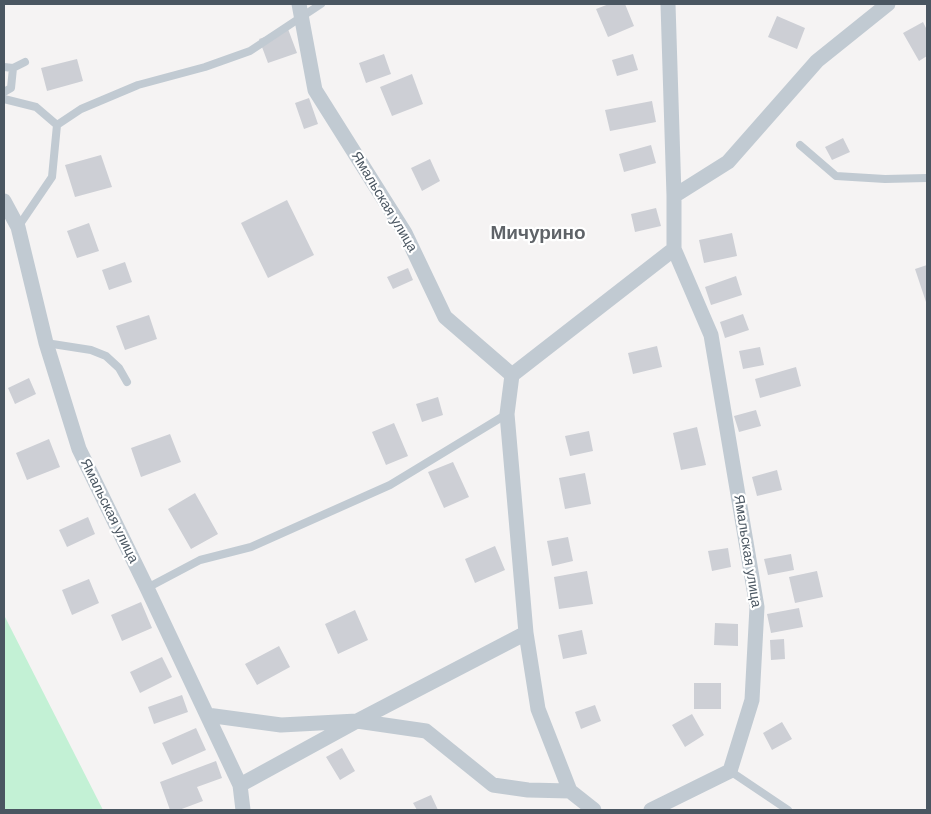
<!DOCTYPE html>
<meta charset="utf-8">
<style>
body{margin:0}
#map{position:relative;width:931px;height:814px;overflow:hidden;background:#f5f3f3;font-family:Helvetica,sans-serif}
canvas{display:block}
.frame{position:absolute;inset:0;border:5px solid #4a5661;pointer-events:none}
</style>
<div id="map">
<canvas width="931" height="814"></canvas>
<div class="frame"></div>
</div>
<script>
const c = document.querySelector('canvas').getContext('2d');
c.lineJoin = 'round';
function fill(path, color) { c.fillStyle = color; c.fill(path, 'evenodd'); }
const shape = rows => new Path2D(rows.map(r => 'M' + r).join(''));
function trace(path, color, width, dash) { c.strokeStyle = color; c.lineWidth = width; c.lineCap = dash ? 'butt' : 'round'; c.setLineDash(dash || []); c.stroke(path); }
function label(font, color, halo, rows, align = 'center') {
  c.font = font + ' Helvetica,sans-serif'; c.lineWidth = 4.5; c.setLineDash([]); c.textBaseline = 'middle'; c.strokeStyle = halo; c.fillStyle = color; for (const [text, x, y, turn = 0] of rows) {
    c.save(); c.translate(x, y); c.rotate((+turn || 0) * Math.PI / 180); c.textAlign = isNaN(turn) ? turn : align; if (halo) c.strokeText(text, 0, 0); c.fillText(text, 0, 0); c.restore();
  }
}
fill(shape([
 [4,615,103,810,4,810]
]), '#c3f1d5');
fill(shape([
 [609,4,625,4,634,26,608,37,596,9],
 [777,16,805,28,797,49,768,37],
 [923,22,927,30,927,56,919,61,903,33],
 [288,29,297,53,268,63,259,39],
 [384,54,391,74,366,83,359,63],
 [633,54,638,70,617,76,612,60],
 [77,59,83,81,47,91,41,68],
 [412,74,423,104,392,116,380,87],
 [309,98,318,124,304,129,295,103],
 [652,101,656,122,610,131,605,110],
 [843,138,850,152,832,160,825,147],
 [651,145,656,163,624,172,619,154],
 [101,155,112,187,75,197,65,165],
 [430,159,440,181,422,191,411,168],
 [287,200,314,255,268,278,241,223],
 [656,208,661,226,635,232,631,214],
 [89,223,99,251,77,258,67,231],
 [732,233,737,256,704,263,699,240],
 [125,262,132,282,109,290,102,270],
 [927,265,927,305,915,269],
 [408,268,413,280,393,289,387,277],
 [736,276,742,295,711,305,705,287],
 [743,314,749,330,725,338,720,322],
 [149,315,157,339,125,350,116,326],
 [657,346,662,367,633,374,628,353],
 [760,347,764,365,743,369,739,351],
 [796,367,801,386,760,398,755,379],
 [29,378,36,394,15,404,8,388],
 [438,397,443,415,422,422,416,404],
 [756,410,761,426,739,432,734,416],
 [394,423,408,456,386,465,372,432],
 [697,427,706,465,681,470,673,433],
 [589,431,593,451,570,456,565,436],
 [170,434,181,462,141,477,131,448],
 [49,439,60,467,27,480,16,453],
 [453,462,469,497,444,508,428,472],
 [777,470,782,490,757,496,752,477],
 [585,473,591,504,565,509,559,478],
 [195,493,218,534,191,549,168,509],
 [88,517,95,534,67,547,59,530],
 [568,537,573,561,552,566,547,541],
 [495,546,505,570,475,583,465,559],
 [728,548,731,567,712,571,708,551],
 [791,554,794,570,768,575,764,559],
 [587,571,593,604,559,609,554,577],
 [817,571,823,597,795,603,789,577],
 [89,579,99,603,72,615,62,590],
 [141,602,152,628,122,641,111,615],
 [799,608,803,627,771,633,767,614],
 [355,610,368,640,338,654,325,624],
 [715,623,738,624,738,646,714,645],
 [582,630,587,654,563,659,558,635],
 [784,639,785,659,771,660,770,640],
 [279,646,290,667,257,685,245,664],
 [162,657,172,677,140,693,130,672],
 [694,683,721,683,721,709,694,709],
 [182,695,188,712,154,724,148,707],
 [595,705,601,721,581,729,575,712],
 [692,714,704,735,685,747,672,725],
 [782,722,792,739,772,750,763,733],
 [196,728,206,750,172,765,162,743],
 [342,748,355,771,340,780,326,757],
 [216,761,222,778,197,787,203,801,179,810,170,810,160,782],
 [431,795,438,810,417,810,413,803]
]), '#cdcfd5');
trace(shape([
 [4,67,13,68,25,62],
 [4,92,11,88,13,68],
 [4,99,36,107,57,125,52,177,18,227],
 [57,125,81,109,138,85,205,67,250,51,321,4],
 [800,145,836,176,885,179,927,178],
 [46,343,91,350,106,356,119,368,127,382],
 [147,588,200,560,251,547,390,485,507,414],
 [730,771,788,810]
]), '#c1cad2', 8);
trace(shape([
 [299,4,315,90,405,233,445,317,512,375,507,414,526,633,538,709,570,791,594,810],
 [674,196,728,162,817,61,888,4],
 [4,201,18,227,46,343,79,449,147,588,240,785,243,810],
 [512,375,674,249],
 [207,715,281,725,357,721,426,731,493,785,528,790,570,791],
 [240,785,357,721,526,633],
 [651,810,730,771,752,700,757,607,711,335,674,249,674,196,668,4]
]), '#c1cad2', 15);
label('14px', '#4a5661', '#fff', [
 ["Ямальская улица",384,202,59],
 ["Ямальская улица",109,511,64],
 ["Ямальская улица",747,551,81]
]);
label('bold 19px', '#5f6368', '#fff', [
 ["Мичурино",538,234]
]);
</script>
